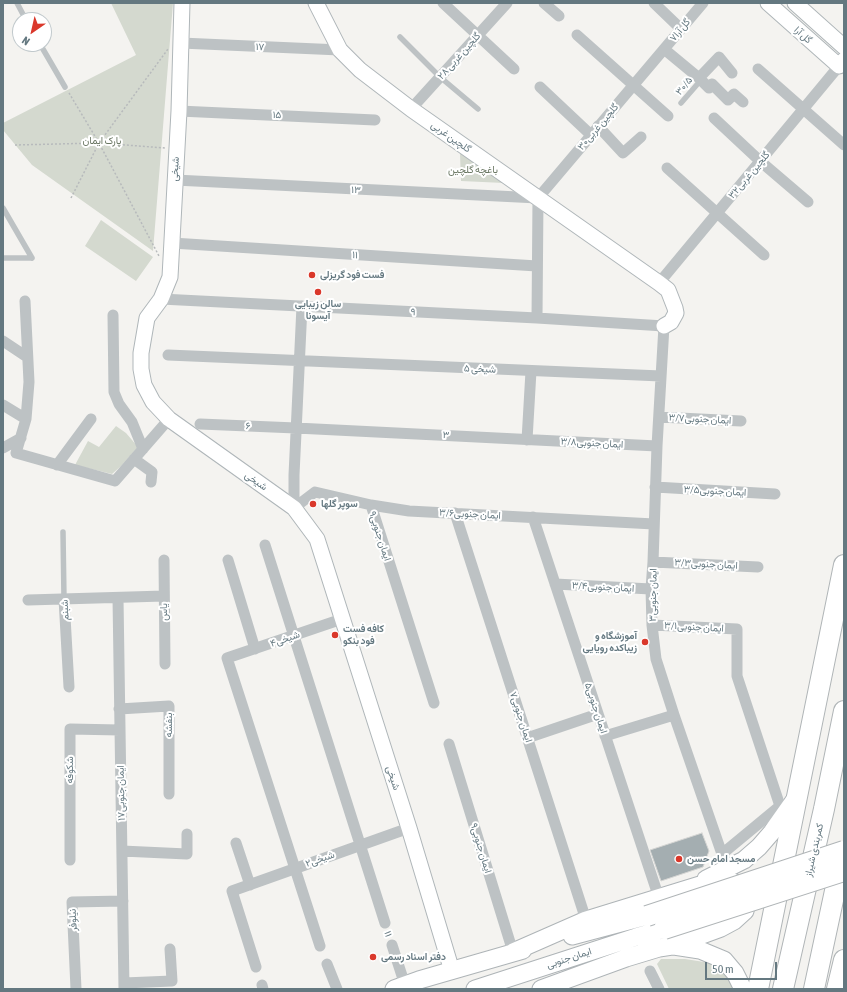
<!DOCTYPE html>
<meta charset="utf-8">
<style>
body{margin:0}
#map{position:relative;width:847px;height:992px;overflow:hidden;background:#f4f3f0;font-family:"Asap Condensed",sans-serif}
canvas{display:block}
.frame{position:absolute;inset:0;border:4px solid #647880;pointer-events:none}
.north{position:absolute;left:12px;top:12px;width:40px;height:40px;box-sizing:border-box;background:#fff;border:1px solid #c1c9cc;border-radius:50%;rotate:214deg;font-size:11px;font-weight:700;line-height:16px;text-align:center;color:#647880}
.north::after{content:'';display:block;margin:auto;width:14px;height:18px;background:#da382b;clip-path:polygon(50% 0,100% 100%,50% 72%,0 100%)}
.scale{position:absolute;left:705px;top:962px;width:72px;height:18px;box-sizing:border-box;border:2px solid #647880;border-top:0;padding-left:5px;font-size:12px;line-height:14px;white-space:nowrap;color:#647880;-webkit-text-stroke:3px #fff;paint-order:stroke}
</style>
<div id="map">
<canvas width="847" height="992"></canvas>
<div class="frame"></div>
<div class="north">N</div>
<div class="scale">50 m</div>
</div>
<script>
const c = document.querySelector('canvas').getContext('2d');
c.lineJoin = 'round';
function fill(path, color) { c.fillStyle = color; c.fill(path, 'evenodd'); }
const shape = rows => new Path2D(rows.map(r => 'M' + r).join(''));
function trace(path, color, width, dash) { c.strokeStyle = color; c.lineWidth = width; c.lineCap = dash ? 'butt' : 'round'; c.setLineDash(dash || []); c.stroke(path); }
function label(font, color, halo, rows, align = 'center') {
  c.font = font + ' "Asap Condensed",Vazirmatn,sans-serif'; c.lineWidth = 4; c.setLineDash([]); c.textBaseline = 'middle'; c.strokeStyle = halo; c.fillStyle = color; for (const [text, x, y, turn = 0] of rows) {
    c.save(); c.translate(x, y); c.rotate((+turn || 0) * Math.PI / 180); c.textAlign = isNaN(turn) ? turn : align; if (halo) c.strokeText(text, 0, 0); c.fillText(text, 0, 0); c.restore();
  }
}
fill(shape([
 [111,3,173,3,153,251,32,165,3,130,3,123,136,55],
 [468,152,504,183,461,181,460,154],
 [101,220,153,257,136,281,85,246],
 [116,426,126,433,138,447,121,466,112,474,75,465,88,441,99,447],
 [661,959,685,959,717,964,738,989,669,989,657,964]
]), '#d4d9cf');
const building = shape([
 [702,833,709,851,703,867,661,881,650,850,702,833]
]);
fill(building, '#a4aeb1');
trace(building, '#d5d5d3', 1);
const secondary = shape([
 [182,3,179,111,170,277,161,299,147,318,141,353,141,369,144,385,153,402,169,419,294,508,317,539,409,828,452,971],
 [316,3,340,50,360,70,411,109,659,283,668,290,675,308,676,313,671,322,664,326],
 [768,3,839,66,844,60],
 [795,3,844,47]
]);
const primary = shape([
 [706,879,744,860,759,847,772,832,796,798],
 [572,936,647,916],
 [674,946,700,950,724,960,735,973,743,989],
 [513,952,586,920,719,879,733,882,743,888,748,897,745,911,734,921,721,928,672,946,659,948,626,958,541,989],
 [394,989,419,980,523,950],
 [475,989,636,937,664,929]
]);
const highway = shape([
 [758,989,844,565],
 [783,989,824,809,844,711],
 [814,989,842,858],
 [837,989,844,960]
]);
trace(secondary, '#afb6b9', 17);
trace(primary, '#aeb4b7', 19);
trace(highway, '#b0b5b7', 22);
trace(shape([
 [69,93,99,143,159,256],
 [15,145,99,143,165,148],
 [71,198,99,143,168,49]
]), '#b7babc', 1.5, [2, 2]);
trace(shape([
 [17,3,26,20],
 [400,37,440,77,478,109],
 [40,44,65,87],
 [681,103,701,80],
 [3,208,32,258],
 [3,258,32,258],
 [63,532,64,599]
]), '#bdc2c4', 5.5);
trace(shape([
 [443,3,514,69],
 [544,3,559,16],
 [654,3,681,29],
 [577,35,668,116],
 [181,43,340,50],
 [664,49,699,78,719,57,732,73],
 [758,69,844,145],
 [699,78,709,88,712,84,728,100,734,94,743,102],
 [540,87,591,135],
 [411,109,507,3],
 [179,111,375,120],
 [714,118,760,161,808,202],
 [598,126,623,153,641,137],
 [667,168,764,255],
 [175,180,538,198],
 [538,198,703,3],
 [172,243,537,266],
 [659,283,839,66],
 [161,299,537,318,664,326,657,446,653,562,651,589,652,625,656,659,674,715,722,854,780,806,737,676,737,629,652,625],
 [25,301,29,382,26,419,16,453,115,481,169,419],
 [113,315,114,392,119,404,132,422,143,449],
 [537,318,538,198],
 [3,341,27,357],
 [168,355,661,376],
 [3,405,26,419],
 [659,417,741,421],
 [200,424,296,428,657,446],
 [527,440,531,371],
 [3,448,21,438],
 [134,459,152,472,151,482],
 [57,465,91,419],
 [655,487,775,494],
 [371,505,434,703],
 [294,508,315,492,371,505,409,511,654,524],
 [294,508,294,475,302,306],
 [455,513,586,920],
 [533,517,659,898],
 [265,545,385,923],
 [164,560,165,664],
 [228,560,255,649],
 [653,562,758,567],
 [555,584,651,589],
 [118,598,124,989],
 [64,599,69,687],
 [28,600,164,596],
 [119,709,169,706,169,794],
 [605,736,674,715],
 [527,738,598,714],
 [449,744,513,952],
 [236,843,250,885],
 [122,851,187,854,187,834],
 [70,860,70,729,120,730],
 [392,945,405,985],
 [320,946,227,658,342,619],
 [327,964,337,989],
 [256,967,232,891,409,828],
 [650,971,659,989],
 [124,983,172,981,170,949],
 [262,985,263,989],
 [76,989,72,902,123,901]
]), '#bdc2c4', 11);
trace(secondary, '#fff', 15);
trace(primary, '#fff', 17);
trace(highway, '#fff', 20);
const highwayBridge = shape([
 [647,916,844,851],
 [664,929,844,871]
]);
trace(highwayBridge, '#b0b5b7', 22, []);
trace(highwayBridge, '#fff', 20);
for (const [x, y, r, color] of [
 [312,275,4,"#da382b"],
 [318,292,4,"#da382b"],
 [313,504,4,"#da382b"],
 [335,635,4,"#da382b"],
 [645,642,4,"#da382b"],
 [679,859,4,"#da382b"],
 [373,957,4,"#da382b"]
]) { const dot = new Path2D(); dot.arc(x, y, r, 0, 2 * Math.PI); c.fillStyle = color; c.fill(dot); trace(dot, '#fff', 1.5); }
label('10px', '#647880', '#fff', [
 ["گل آرا۷",680,30,-50],
 ["گل آرا",803,35,42],
 ["۱۷",260,47,3],
 ["گلچین غربی ۲۸",459,56,-48],
 ["۳۰/۵",684,86,-50],
 ["۱۵",277,115,3],
 ["گلچین غربی۳۰",598,127,-50],
 ["گلچین غربی",451,137,35],
 ["شیخی",175,169,-87],
 ["گلچین غربی۳۲",749,175,-50],
 ["۱۳",356,190,3],
 ["۱۱",355,255,4],
 ["۹",413,312,3],
 ["شیخی ۵",480,369,2],
 ["ایمان جنوبی۳/۷",700,419,3],
 ["۶",248,426,2],
 ["۳",446,435,3],
 ["ایمان جنوبی۳/۸",592,443,3],
 ["شیخی",256,481,35],
 ["ایمان جنوبی۳/۵",715,491,3],
 ["ایمان جنوبی۳/۶",470,514,3],
 ["ایمان جنوبی۹",380,536,72],
 ["ایمان جنوبی۳/۳",706,564,3],
 ["ایمان جنوبی۳/۴",603,587,3],
 ["ایمان جنوبی۳",653,595,-89],
 ["شبنم",65,610,-93],
 ["یاس",164,612,-90],
 ["ایمان جنوبی۳/۱",694,627,3],
 ["شیخی۴",285,639,-19],
 ["ایمان جنوبی۵",596,708,72],
 ["ایمان جنوبی۷",521,717,72],
 ["بنفشه",169,725,-90],
 ["شکوفه",70,770,-90],
 ["شیخی",393,778,72],
 ["ایمان جنوبی۱۷",121,793,-91],
 ["ایمان جنوبی۹",481,848,73],
 ["کمربندی شیراز",814,850,-77],
 ["شیخی۲",320,859,-19],
 ["نیلوفر",73,920,-93],
 ["۱۱",388,934,74],
 ["ایمان جنوبی",569,958,-18]
]);
label('10px', '#6a7763', '#fff', [
 ["پارک ایمان",102,141],
 ["باغچه گلچین",473,170]
]);
label('bold 10px', '#647880', '#fff', [
 ["فست فود گریزلی",320,275],
 ["سالن زیبایی",318,304,"center"],
 ["آیسونا",318,316,"center"],
 ["سوپر گلها",321,504],
 ["کافه فست",343,629],
 ["فود بنکو",343,641],
 ["آموزشگاه و",637,636,"right"],
 ["زیباکده رویایی",637,648,"right"],
 ["مسجد امام حسن",687,859],
 ["دفتر اسناد رسمی",381,957]
], 'left');
</script>
